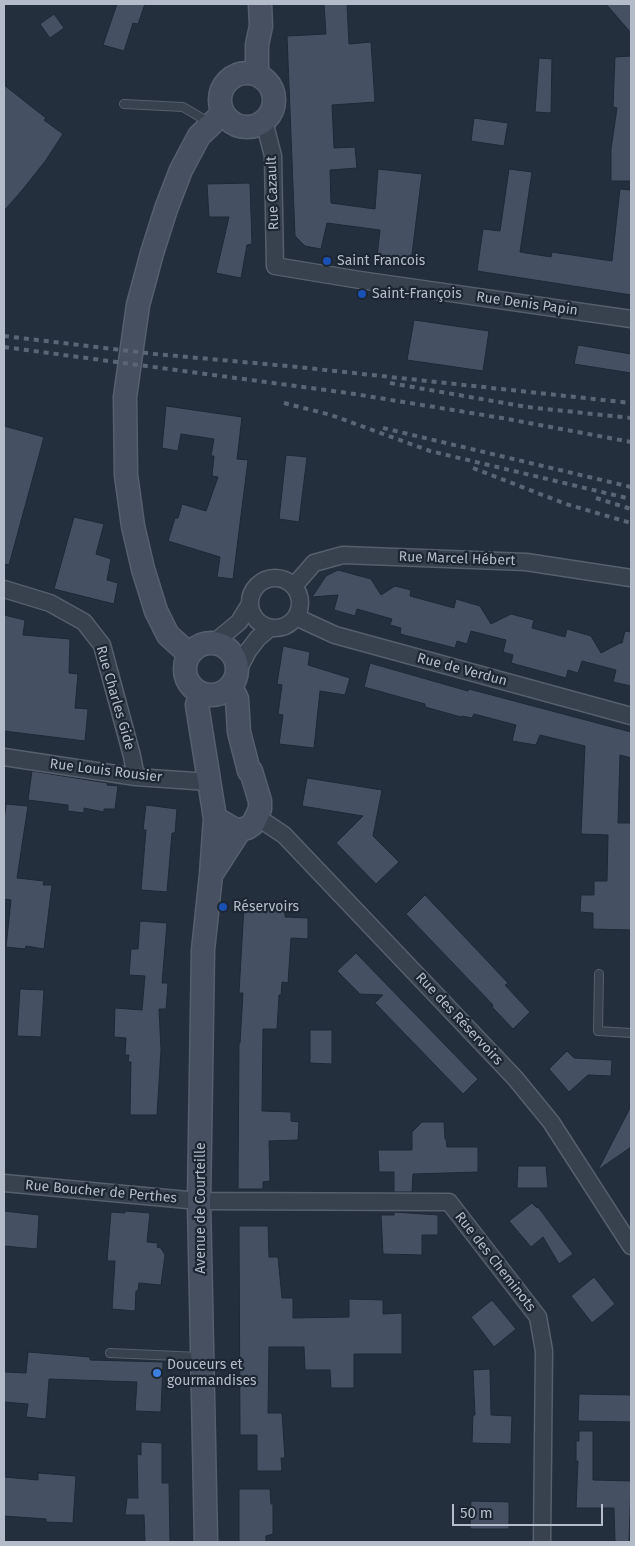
<!DOCTYPE html>
<meta charset="utf-8">
<style>
body{margin:0}
#map{position:relative;width:635px;height:1546px;overflow:hidden;background:#242f3e;font-family:"Fira Sans",sans-serif}
canvas{display:block}
.frame{position:absolute;inset:0;border:5px solid #b4bcc9;pointer-events:none}
.scale{position:absolute;left:452px;top:1504px;width:151px;height:22px;box-sizing:border-box;border:2px solid #b4bcc9;border-top:0;padding-left:6px;font-size:15px;line-height:18px;white-space:nowrap;color:#b4bcc9;-webkit-text-stroke:4px #1d2633;paint-order:stroke}
</style>
<div id="map">
<canvas width="635" height="1546"></canvas>
<div class="frame"></div>
<div class="scale">50 m</div>
</div>
<script>
const c = document.querySelector('canvas').getContext('2d');
c.lineJoin = 'round';
function fill(path, color) { c.fillStyle = color; c.fill(path, 'evenodd'); }
const shape = rows => new Path2D(rows.map(r => 'M' + r).join(''));
function trace(path, color, width, dash) { c.strokeStyle = color; c.lineWidth = width; c.lineCap = dash ? 'butt' : 'round'; c.setLineDash(dash || []); c.stroke(path); }
function label(font, color, halo, rows, align = 'center') {
  c.font = font + ' "Fira Sans",sans-serif'; c.lineWidth = 4.5; c.setLineDash([]); c.textBaseline = 'middle'; c.strokeStyle = halo; c.fillStyle = color; for (const [text, x, y, turn = 0] of rows) {
    c.save(); c.translate(x, y); c.rotate((+turn || 0) * Math.PI / 180); c.textAlign = isNaN(turn) ? turn : align; if (halo) c.strokeText(text, 0, 0); c.fillText(text, 0, 0); c.restore();
  }
}
const building = shape([
 [117,4,145,4,138,24,133,23,124,51,103,45,117,4],
 [324,4,347,4,349,44,371,42,375,102,332,105,334,148,355,147,357,168,330,170,331,203,375,209,378,169,422,174,411,262,377,257,380,230,327,223,321,249,305,246,295,236,287,36,326,34,324,4],
 [606,4,631,4,631,33,606,4],
 [54,14,64,28,50,38,40,24,54,14],
 [631,56,631,181,611,181,611,149,617,108,613,107,615,57,631,56],
 [539,58,552,59,551,113,535,112,539,58],
 [4,85,46,118,44,120,63,134,46,160,24,188,4,211,4,85],
 [474,118,508,123,504,146,471,141,474,118],
 [509,169,532,172,520,252,551,257,552,252,612,261,620,189,631,190,631,295,477,271,483,229,500,231,509,169],
 [250,183,252,244,247,245,241,278,216,273,229,217,209,217,207,184,250,183],
 [414,320,489,331,483,371,407,360,414,320],
 [578,345,631,354,631,373,574,364,578,345],
 [166,406,242,417,237,459,248,460,233,579,217,577,220,557,168,541,175,518,178,518,182,504,206,511,218,477,212,476,214,456,211,456,214,439,181,434,178,451,162,448,166,406],
 [4,426,44,437,9,565,4,564,4,426],
 [286,455,307,457,299,522,279,519,286,455],
 [74,517,104,524,96,554,111,559,107,580,118,583,114,604,54,589,74,517],
 [338,570,371,579,381,595,395,586,411,590,410,596,454,608,456,599,480,606,491,624,511,614,534,620,532,628,565,637,567,629,591,636,601,653,620,643,622,643,625,631,631,632,631,686,613,682,616,670,582,661,578,673,568,670,566,678,511,663,513,655,503,652,506,640,471,631,467,644,457,641,455,648,400,634,401,628,390,625,392,619,357,609,355,616,334,610,338,595,312,597,326,576,338,570],
 [4,615,25,620,23,635,70,639,69,673,78,674,75,708,88,709,85,741,4,731,4,615],
 [283,646,310,652,308,665,350,678,345,695,320,691,314,748,279,744,283,715,278,714,282,685,277,684,283,646],
 [370,663,468,691,469,689,631,732,631,758,620,755,618,823,631,823,631,930,593,929,593,913,580,912,581,895,594,895,594,881,607,881,608,835,581,834,585,746,540,735,536,745,512,741,516,725,474,714,472,718,462,716,461,717,425,707,425,704,364,687,370,663],
 [32,771,107,783,107,785,118,786,115,809,104,809,104,812,84,808,84,813,68,811,68,805,28,800,32,771],
 [307,778,382,790,373,836,399,862,376,884,336,843,363,816,302,806,307,778],
 [6,804,28,806,17,878,44,881,43,885,52,885,44,949,26,946,25,949,6,947,11,900,4,899,4,822,6,804],
 [146,805,177,809,175,833,172,833,167,892,141,890,146,830,143,830,146,805],
 [425,895,508,983,505,985,530,1012,513,1029,492,1007,493,1005,406,914,425,895],
 [244,906,285,910,285,917,308,918,308,939,291,938,288,983,282,982,281,995,279,995,277,1029,263,1029,262,1111,291,1112,291,1121,299,1122,298,1140,269,1141,270,1181,263,1182,263,1189,238,1189,239,1043,240,1043,243,993,239,993,244,906],
 [140,921,167,923,162,983,168,983,166,1009,159,1009,161,1050,157,1115,130,1115,131,1062,128,1062,129,1055,125,1055,126,1038,114,1037,115,1008,142,1010,145,976,129,975,131,949,138,949,140,921],
 [356,953,478,1079,463,1094,375,1003,383,995,360,994,337,971,356,953],
 [20,989,44,990,41,1037,17,1036,20,989],
 [310,1030,332,1030,332,1064,310,1063,310,1030],
 [567,1051,574,1058,612,1060,611,1076,588,1075,569,1092,549,1069,567,1051],
 [631,1106,631,1147,598,1170,631,1106],
 [422,1122,444,1122,445,1139,446,1139,447,1147,478,1147,478,1172,413,1174,412,1192,394,1192,394,1172,379,1172,378,1150,412,1150,412,1132,422,1122],
 [518,1166,546,1166,548,1188,517,1188,518,1166],
 [532,1203,537,1208,538,1207,573,1254,559,1264,543,1237,531,1247,509,1221,532,1203],
 [4,1211,39,1215,37,1249,4,1246,4,1211],
 [125,1211,150,1213,147,1242,158,1243,157,1247,161,1248,165,1255,161,1285,139,1283,138,1291,136,1291,135,1311,112,1309,115,1261,107,1261,111,1212,125,1213,125,1211],
 [394,1212,438,1215,438,1235,422,1235,422,1255,383,1254,381,1215,394,1215,394,1212],
 [239,1226,268,1226,269,1257,278,1257,282,1298,293,1298,293,1318,349,1317,349,1299,383,1300,383,1314,402,1313,402,1354,354,1354,354,1388,331,1388,330,1370,305,1370,304,1347,269,1347,268,1413,282,1413,285,1458,281,1458,282,1471,257,1471,257,1435,240,1435,239,1226],
 [594,1277,615,1304,592,1323,571,1296,594,1277],
 [492,1300,516,1329,494,1347,471,1317,492,1300],
 [28,1352,90,1357,90,1360,163,1362,161,1412,135,1411,137,1382,49,1379,46,1419,26,1417,28,1404,4,1402,4,1372,26,1373,28,1352],
 [490,1369,491,1415,512,1416,511,1444,472,1443,473,1415,475,1415,473,1370,490,1369],
 [579,1394,631,1395,631,1422,578,1421,579,1394],
 [579,1431,593,1431,593,1480,631,1481,629,1542,615,1542,614,1508,576,1508,578,1461,576,1461,576,1441,579,1441,579,1431],
 [141,1442,162,1443,162,1483,169,1483,170,1542,145,1542,144,1515,125,1515,127,1498,138,1498,137,1454,141,1455,141,1442],
 [38,1473,76,1476,73,1523,46,1522,46,1519,4,1516,4,1477,38,1480,38,1473],
 [239,1489,270,1489,271,1504,273,1504,273,1534,266,1536,266,1542,239,1542,239,1489],
 [471,1501,509,1502,509,1529,470,1529,471,1501]
]);
fill(building, '#455162');
trace(building, '#1f2835', 1);
const lane = shape([
 [124,104,183,107,210,123],
 [599,974,598,1031,631,1033],
 [110,1353,200,1357]
]);
const street = shape([
 [264,121,273,156,275,266,360,280,631,319],
 '250 603a25 25 0 1 1 50 0a25 25 0 1 1-50 0Z',
 [294,586,314,563,343,555,526,562,631,578],
 [4,589,50,603,84,622,102,645,132,756,136,777],
 [296,617,335,635,631,716],
 [215,642,239,622,250,604],
 [238,670,248,651,258,638,270,628],
 [4,757,136,777,209,782],
 [257,817,284,835,515,1078,551,1122,631,1246],
 [4,1183,199,1201,449,1202,538,1317,544,1351,542,1542]
]);
const secondary = shape([
 '220 100a27 27 0 1 1 54 0a27 27 0 1 1-54 0Z',
 [257,74,257,45,261,26,260,4],
 '185 669a26 26 0 1 1 52 0a26 26 0 1 1-52 0Z',
 [189,654,168,635,156,611,143,569,133,526,126,475,125,397,138,305,152,253,166,209,181,170,199,136,223,113],
 [201,693,197,705,215,818,211,875,203,950,199,1201,206,1542],
 [215,818,234,829,240,830,247,828,253,824,260,809,260,801,251,771,249,771,239,732,237,699,231,686],
 [211,875,240,830]
]);
trace(lane, '#565f6c', 10);
trace(street, '#565f6c', 19);
trace(secondary, '#565f6c', 25);
trace(lane, '#38414e', 8);
trace(street, '#38414e', 16);
trace(secondary, '#465061', 22);
trace(shape([
 [4,336,155,354,298,367,631,403],
 [4,347,348,393,502,418,631,442],
 [390,383,527,407,631,418],
 [284,403,331,415,430,451,631,499],
 [383,428,631,487],
 [473,468,566,504,631,523],
 [596,498,631,509]
]), '#5a6575', 4, [5, 5]);
for (const [x, y, r, color] of [
 [327,261,5,"#1a4fb4"],
 [362,294,5,"#1a4fb4"],
 [223,907,5,"#1a4fb4"],
 [157,1373,5,"#3f7fe0"]
]) { const dot = new Path2D(); dot.arc(x, y, r, 0, 2 * Math.PI); c.fillStyle = color; c.fill(dot); trace(dot, '#1d2633', 2); }
label('14px', '#b4bcc9', '#1d2633', [
 ["Rue Cazault",273,193,-92],
 ["Rue Denis Papin",527,304,8],
 ["Rue Marcel Hébert",457,559,2],
 ["Rue de Verdun",462,670,15],
 ["Rue Charles Gide",115,698,74],
 ["Rue Louis Rousier",106,771,7],
 ["Rue des Réservoirs",459,1019,47],
 ["Rue Boucher de Perthes",101,1192,5],
 ["Avenue de Courteille",201,1208,-90],
 ["Rue des Cheminots",495,1262,52]
]);
label('14px', '#b4bcc9', '#1d2633', [
 ["Saint Francois",337,261],
 ["Saint-François",372,294],
 ["Réservoirs",233,907],
 ["Douceurs et",167,1365],
 ["gourmandises",167,1381]
], 'left');
</script>
